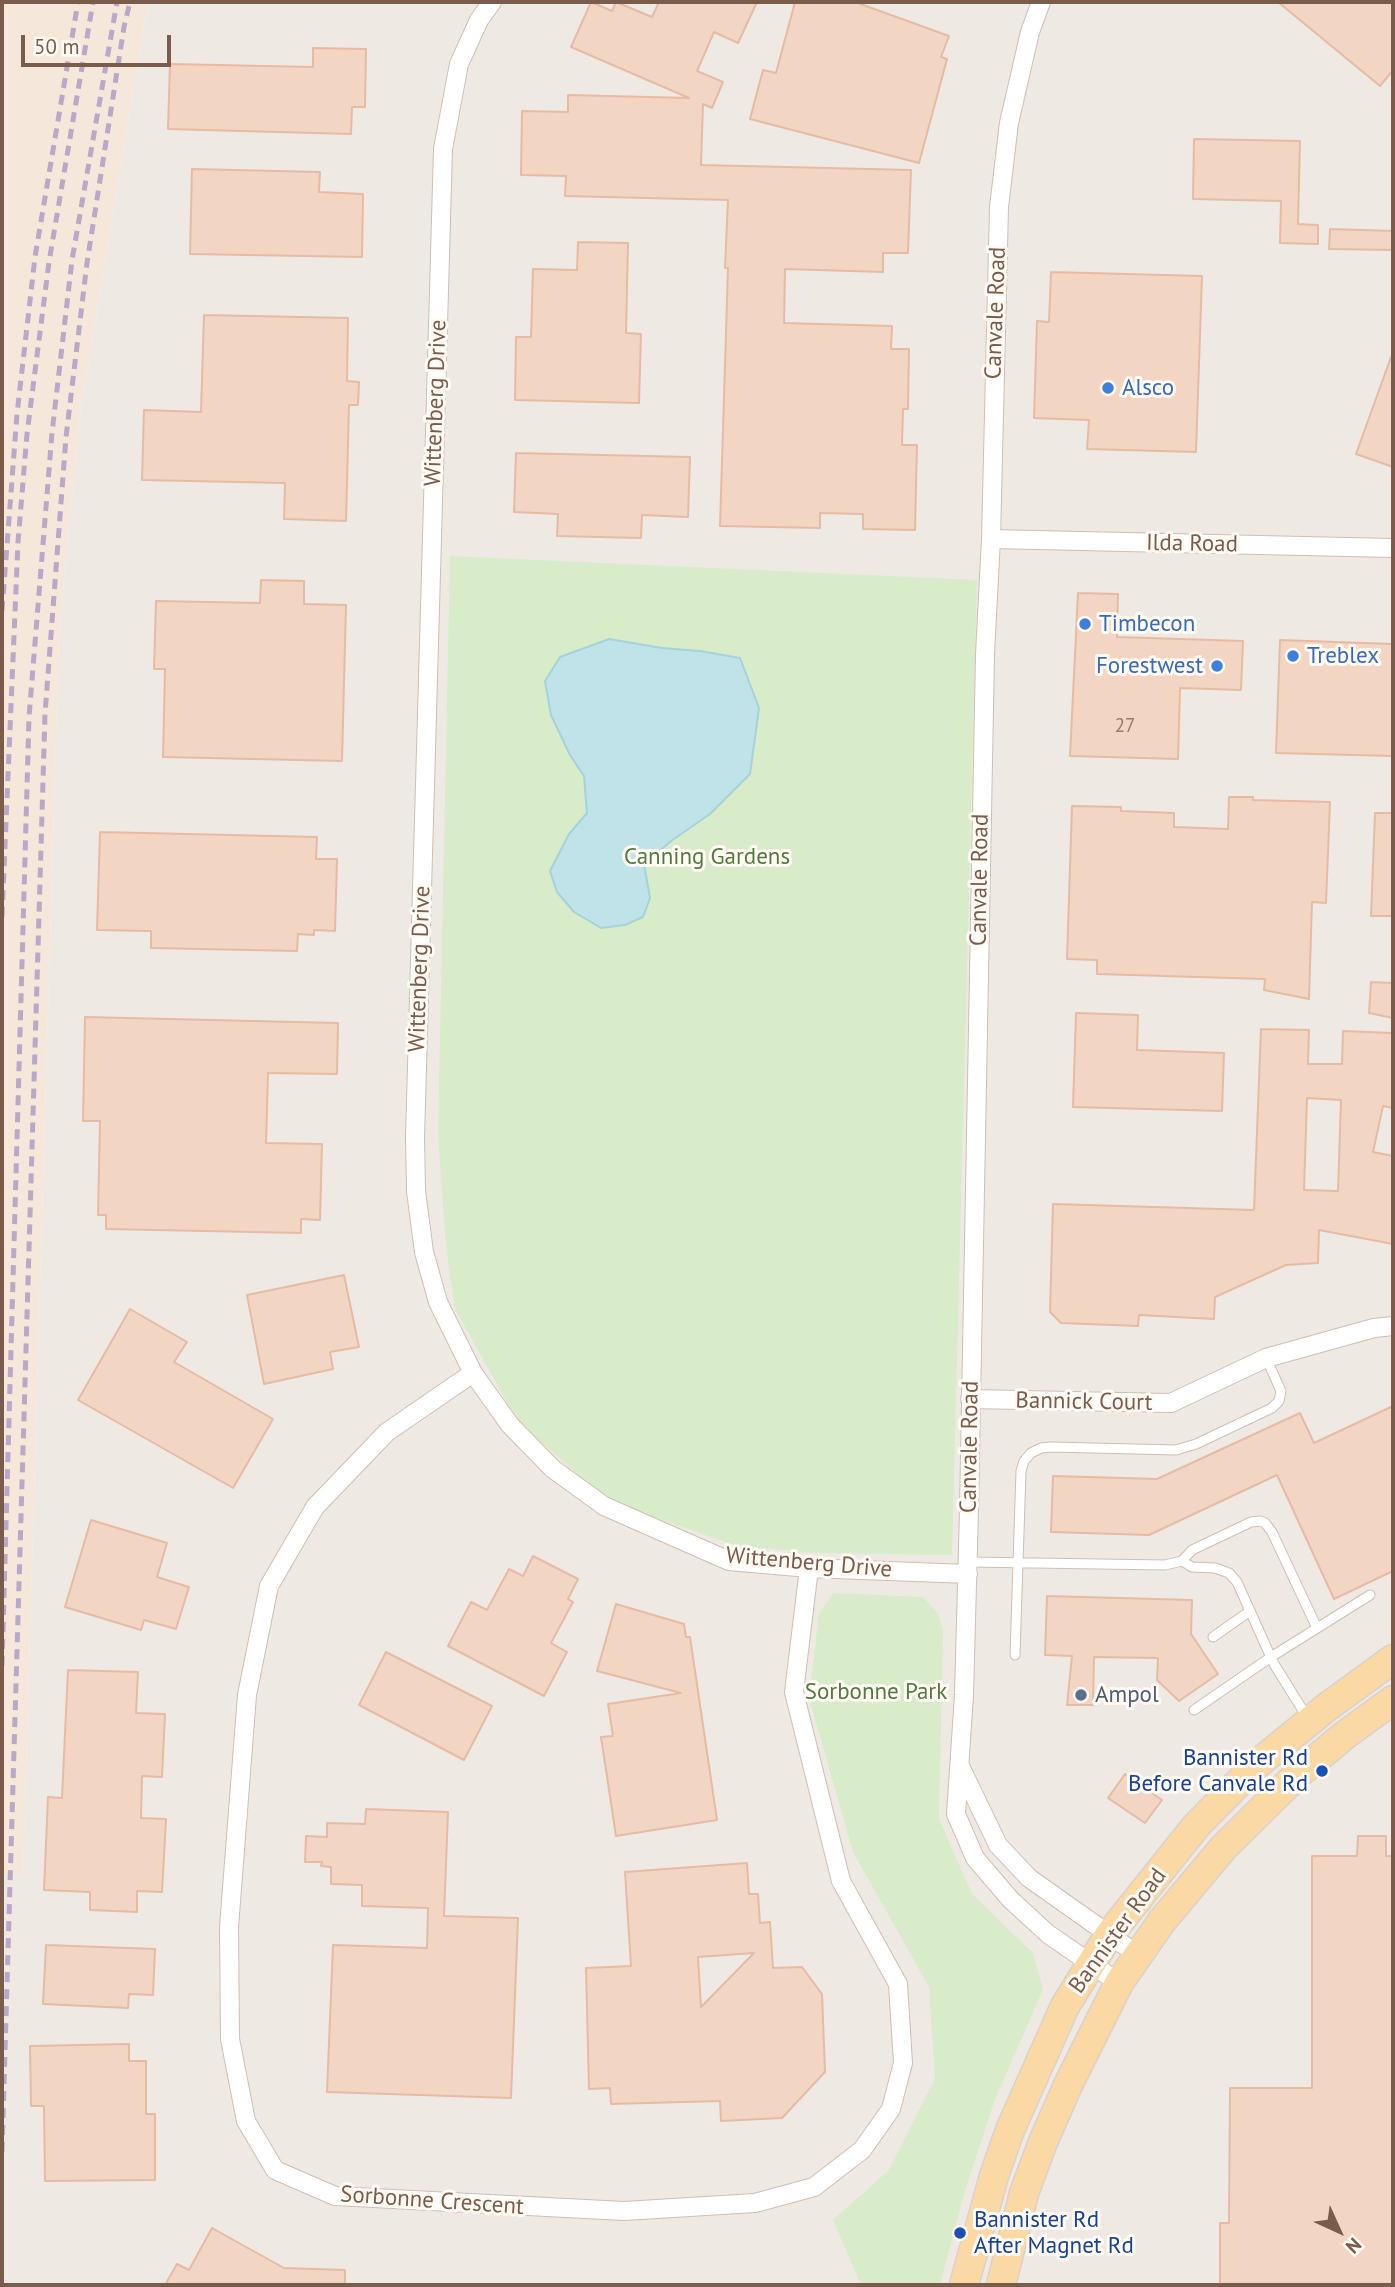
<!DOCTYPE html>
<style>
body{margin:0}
#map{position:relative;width:1395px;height:2287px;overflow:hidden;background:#fdf6ec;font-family:"PT Sans",sans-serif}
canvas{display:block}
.frame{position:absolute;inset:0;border:4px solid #7a5c4d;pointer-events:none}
.north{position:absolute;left:1304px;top:2196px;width:70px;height:70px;-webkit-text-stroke:5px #fffaf3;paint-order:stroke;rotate:135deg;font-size:19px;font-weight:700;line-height:28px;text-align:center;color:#7a5c4d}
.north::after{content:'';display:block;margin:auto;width:24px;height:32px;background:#7a5c4d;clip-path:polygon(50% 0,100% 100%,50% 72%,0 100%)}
.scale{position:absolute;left:21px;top:35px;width:150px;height:32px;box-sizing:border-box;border:4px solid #7a5c4d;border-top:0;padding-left:9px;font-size:21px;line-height:24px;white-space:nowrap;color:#7a5c4d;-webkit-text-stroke:5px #fffaf3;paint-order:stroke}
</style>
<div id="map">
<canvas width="1395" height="2287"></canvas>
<div class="frame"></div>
<div class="north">N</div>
<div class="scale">50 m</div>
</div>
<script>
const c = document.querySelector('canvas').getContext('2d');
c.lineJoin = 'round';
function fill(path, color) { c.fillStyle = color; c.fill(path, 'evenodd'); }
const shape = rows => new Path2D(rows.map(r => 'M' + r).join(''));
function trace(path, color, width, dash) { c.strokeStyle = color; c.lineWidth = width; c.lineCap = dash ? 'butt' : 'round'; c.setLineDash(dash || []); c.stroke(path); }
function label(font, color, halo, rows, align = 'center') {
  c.font = font + ' "PT Sans",sans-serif'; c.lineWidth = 6; c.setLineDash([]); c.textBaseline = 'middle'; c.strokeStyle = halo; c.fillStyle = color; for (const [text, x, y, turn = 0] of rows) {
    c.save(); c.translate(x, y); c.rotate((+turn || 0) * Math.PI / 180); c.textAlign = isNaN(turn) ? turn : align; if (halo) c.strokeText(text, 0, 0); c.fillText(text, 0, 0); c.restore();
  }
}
fill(shape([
 [2,2,151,2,144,26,80,414,59,632,23,1876,2,1876]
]), '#f5e8da');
fill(shape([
 [151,2,1393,2,1393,2285,2,2285,2,1876,23,1875,59,632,80,414,144,26]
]), '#efe9e4');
fill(shape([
 [450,556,977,580,952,1555,811,1553,734,1545,607,1501,517,1420,455,1309,446,1247,438,1134],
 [833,1593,923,1597,938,1613,943,1631,939,1819,972,1894,1033,1953,1043,1989,994,2102,964,2194,940,2285,861,2285,833,2220,888,2171,935,2079,929,1987,853,1852,809,1698,819,1614]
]), '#d8ecc9');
const water = shape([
 [609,639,662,648,700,651,740,658,759,708,750,774,710,814,671,841,644,864,650,898,643,917,625,925,601,928,574,912,557,892,550,871,569,834,587,813,584,776,570,755,551,715,545,681,560,657,609,639]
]);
fill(water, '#bfe3e8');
trace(water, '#a5d3da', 2);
const building = shape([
 [591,2,612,11,616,2,652,17,659,2,757,2,738,43,714,32,697,71,723,82,712,108,703,104,701,165,911,170,908,253,883,253,883,272,785,269,784,323,892,326,891,349,909,349,908,409,903,409,902,445,917,445,915,530,863,529,863,514,820,513,820,528,720,526,728,268,725,268,728,200,565,196,566,176,521,175,522,111,568,112,568,95,689,98,571,47,591,2],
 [795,2,855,2,949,36,941,57,947,59,919,163,750,119,763,70,776,73,795,2],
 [1278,2,1393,2,1393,70,1380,86,1278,2],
 [313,48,366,49,365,107,352,107,351,134,168,129,170,64,313,67,313,48],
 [1194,139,1300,141,1298,224,1318,225,1318,244,1280,243,1281,201,1193,199,1194,139],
 [192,169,320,172,319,192,363,194,362,257,190,254,192,169],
 [1330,229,1393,231,1393,250,1329,249,1330,229],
 [578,242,628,243,626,333,641,334,639,403,515,400,516,337,531,337,533,269,577,270,578,242],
 [1051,272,1202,276,1196,452,1087,449,1089,420,1034,418,1037,321,1049,322,1051,272],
 [204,315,348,318,347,381,359,382,358,405,349,405,346,521,284,519,285,483,142,480,144,410,201,412,204,315],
 [1391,357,1393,358,1393,467,1356,454,1391,357],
 [516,453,690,457,688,517,642,515,641,538,557,536,558,514,514,512,516,453],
 [261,580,304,581,304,604,346,605,342,761,163,757,165,669,154,669,156,601,260,603,261,580],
 [1078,593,1118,594,1117,637,1243,641,1241,690,1180,688,1178,759,1070,756,1078,593],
 [1280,640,1393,644,1393,756,1276,753,1280,640],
 [1229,797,1253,797,1253,800,1330,802,1326,903,1312,902,1309,999,1264,990,1265,979,1097,974,1097,960,1067,959,1072,806,1121,807,1121,811,1174,813,1174,827,1228,829,1229,797],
 [1375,813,1393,813,1393,916,1371,916,1375,813],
 [100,832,317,837,316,859,337,859,335,931,314,930,314,935,298,934,297,951,151,948,151,931,97,930,100,832],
 [1371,982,1393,983,1393,1018,1369,1013,1371,982],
 [1076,1013,1138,1015,1137,1050,1224,1053,1222,1111,1073,1107,1076,1013],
 [85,1017,338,1023,337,1074,268,1073,266,1143,322,1144,320,1220,301,1219,301,1233,106,1229,106,1215,98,1215,100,1121,83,1121,85,1017],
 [1261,1029,1309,1030,1308,1064,1342,1064,1343,1031,1393,1033,1393,1108,1383,1106,1373,1152,1393,1156,1393,1244,1319,1230,1318,1263,1286,1265,1215,1297,1214,1319,1139,1315,1138,1326,1061,1323,1050,1312,1053,1204,1254,1210,1261,1029],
 [1307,1098,1341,1100,1338,1191,1304,1190,1307,1098],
 [344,1275,359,1347,330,1352,333,1369,264,1384,247,1295,344,1275],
 [130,1309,187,1342,174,1362,273,1419,233,1488,78,1400,130,1309],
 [1393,1406,1393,1571,1334,1599,1277,1475,1149,1535,1051,1532,1053,1476,1157,1479,1300,1413,1314,1443,1393,1406],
 [91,1520,167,1543,157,1577,189,1587,176,1629,144,1620,141,1630,65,1607,91,1520],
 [533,1556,578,1579,568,1599,573,1602,551,1643,567,1652,544,1696,448,1646,471,1602,487,1610,509,1569,523,1576,533,1556],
 [1047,1596,1192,1600,1191,1634,1218,1674,1179,1701,1157,1680,1158,1658,1094,1657,1093,1705,1067,1705,1072,1656,1045,1655,1047,1596],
 [616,1604,684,1624,686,1637,690,1637,717,1820,616,1836,601,1737,613,1736,608,1704,681,1693,597,1671,616,1604],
 [386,1652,492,1706,464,1760,359,1705,386,1652],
 [68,1670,138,1672,136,1713,165,1714,162,1777,142,1776,141,1818,166,1819,162,1892,137,1891,137,1912,90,1910,90,1892,44,1890,48,1797,62,1798,68,1670],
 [1125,1774,1162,1800,1145,1823,1108,1798,1125,1774],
 [366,1809,448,1812,444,1916,518,1918,511,2098,327,2092,333,1945,427,1948,428,1908,362,1906,362,1885,331,1884,331,1867,321,1866,322,1862,305,1862,306,1836,327,1837,327,1823,365,1824,366,1809],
 [1358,1836,1386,1836,1386,1856,1393,1856,1393,2285,1220,2285,1220,2223,1229,2223,1230,2088,1312,2088,1312,1856,1357,1856,1358,1836],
 [747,1863,749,1894,758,1894,760,1923,770,1922,773,1968,802,1967,822,1994,825,2072,782,2118,721,2121,720,2101,611,2104,610,2088,589,2089,586,1968,631,1966,625,1872,747,1863],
 [754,1953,701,2007,698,1957,754,1953],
 [46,1945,155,1949,153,1995,129,1994,128,2008,43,2004,46,1945],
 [129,2044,129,2061,146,2061,146,2114,155,2114,155,2180,45,2181,44,2106,31,2106,30,2046,129,2044],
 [212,2228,284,2268,345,2270,345,2285,165,2285,177,2264,189,2270,212,2228]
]);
fill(building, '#f3d5c3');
trace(building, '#e6bba3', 2);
const service = shape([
 [1182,1561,1192,1550,1251,1522,1260,1521,1265,1523,1272,1532,1317,1628],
 [968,1562,1165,1565,1182,1561,1192,1567,1215,1568,1229,1573,1237,1582,1274,1664,1307,1717],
 [1213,1637,1250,1611],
 [1015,1655,1021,1471,1024,1461,1031,1453,1041,1448,1051,1447,1176,1450,1196,1444,1272,1408,1279,1401,1281,1391,1266,1358],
 [1194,1710,1271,1657,1370,1595]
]);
const minor = shape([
 [492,2,479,20,459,64,443,149,415,1137,416,1191,424,1252,438,1302,473,1373,510,1425,553,1469,604,1506,729,1561,809,1568,968,1574],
 [1041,2,1030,32,1009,123,999,207,991,539,985,654,969,1510,964,1695,956,1814,975,1858,1010,1899,1048,1934,1119,1983],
 [991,539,1393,548],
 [473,1373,387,1432,315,1507,269,1586,247,1695,229,1927,230,2039,246,2121,275,2170,335,2196,624,2211,755,2203,814,2187,862,2150,891,2109,903,2063,898,1984,841,1881,794,1692,809,1568],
 [970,1399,1171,1403,1266,1358,1374,1328,1393,1326],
 [960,1766,998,1845,1029,1878,1138,1955]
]);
const primary = shape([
 [964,2285,994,2176,1010,2130,1065,2006,1109,1935,1196,1826,1256,1765,1327,1707,1393,1659],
 [1001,2285,1024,2193,1043,2142,1068,2085,1119,1983,1162,1921,1224,1847,1298,1774,1345,1735,1393,1700]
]);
trace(service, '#d1beb0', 11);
trace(minor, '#d1beb0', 20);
trace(primary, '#dad1cd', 31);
trace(service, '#fff', 9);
trace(minor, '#fff', 18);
trace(primary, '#fbd9a5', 28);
trace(shape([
 [2,611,17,414,35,257,78,2],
 [2,917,18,542,27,434,49,262,93,2],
 [2,1666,29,717,52,433,72,260,117,2],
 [2,2152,45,714,66,437,87,263,124,27,130,2]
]), '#b9a8c9', 5, [10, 7]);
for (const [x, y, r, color] of [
 [1108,388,7,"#3f7fe0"],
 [1085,624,7,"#3f7fe0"],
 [1293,656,7,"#3f7fe0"],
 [1217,666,7,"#3f7fe0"],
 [1081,1695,7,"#5c6f8a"],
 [1322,1771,7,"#1a4fb4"],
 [960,2233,7,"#1a4fb4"]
]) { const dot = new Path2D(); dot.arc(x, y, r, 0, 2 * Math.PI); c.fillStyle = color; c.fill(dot); trace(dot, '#fffaf3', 2.5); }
label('19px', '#987a6a', null, [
 ["27",1125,727]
]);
label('23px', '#7a5c4d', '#fffaf3', [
 ["Canvale Road",996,313,-88],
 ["Wittenberg Drive",436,403,-88],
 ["Ilda Road",1192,544,1],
 ["Canvale Road",980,880,-89],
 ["Wittenberg Drive",420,969,-88],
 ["Bannick Court",1084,1402,1],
 ["Canvale Road",970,1447,-89],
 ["Wittenberg Drive",809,1563,5],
 ["Bannister Road",1118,1931,-54],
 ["Sorbonne Crescent",432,2201,4]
]);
label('23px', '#366cbe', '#fffaf3', [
 ["Alsco",1122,388],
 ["Timbecon",1099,624],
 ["Treblex",1307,656],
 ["Forestwest",1203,666,"right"]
], 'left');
label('23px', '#537a41', '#fffaf3', [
 ["Canning Gardens",707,857],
 ["Sorbonne Park",876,1692]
]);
label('23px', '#4e5e75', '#fffaf3', [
 ["Ampol",1095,1695]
], 'left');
label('23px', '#164399', '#fffaf3', [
 ["Bannister Rd",1308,1758],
 ["Before Canvale Rd",1308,1784],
 ["Bannister Rd",974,2220,"left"],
 ["After Magnet Rd",974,2246,"left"]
], 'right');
</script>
